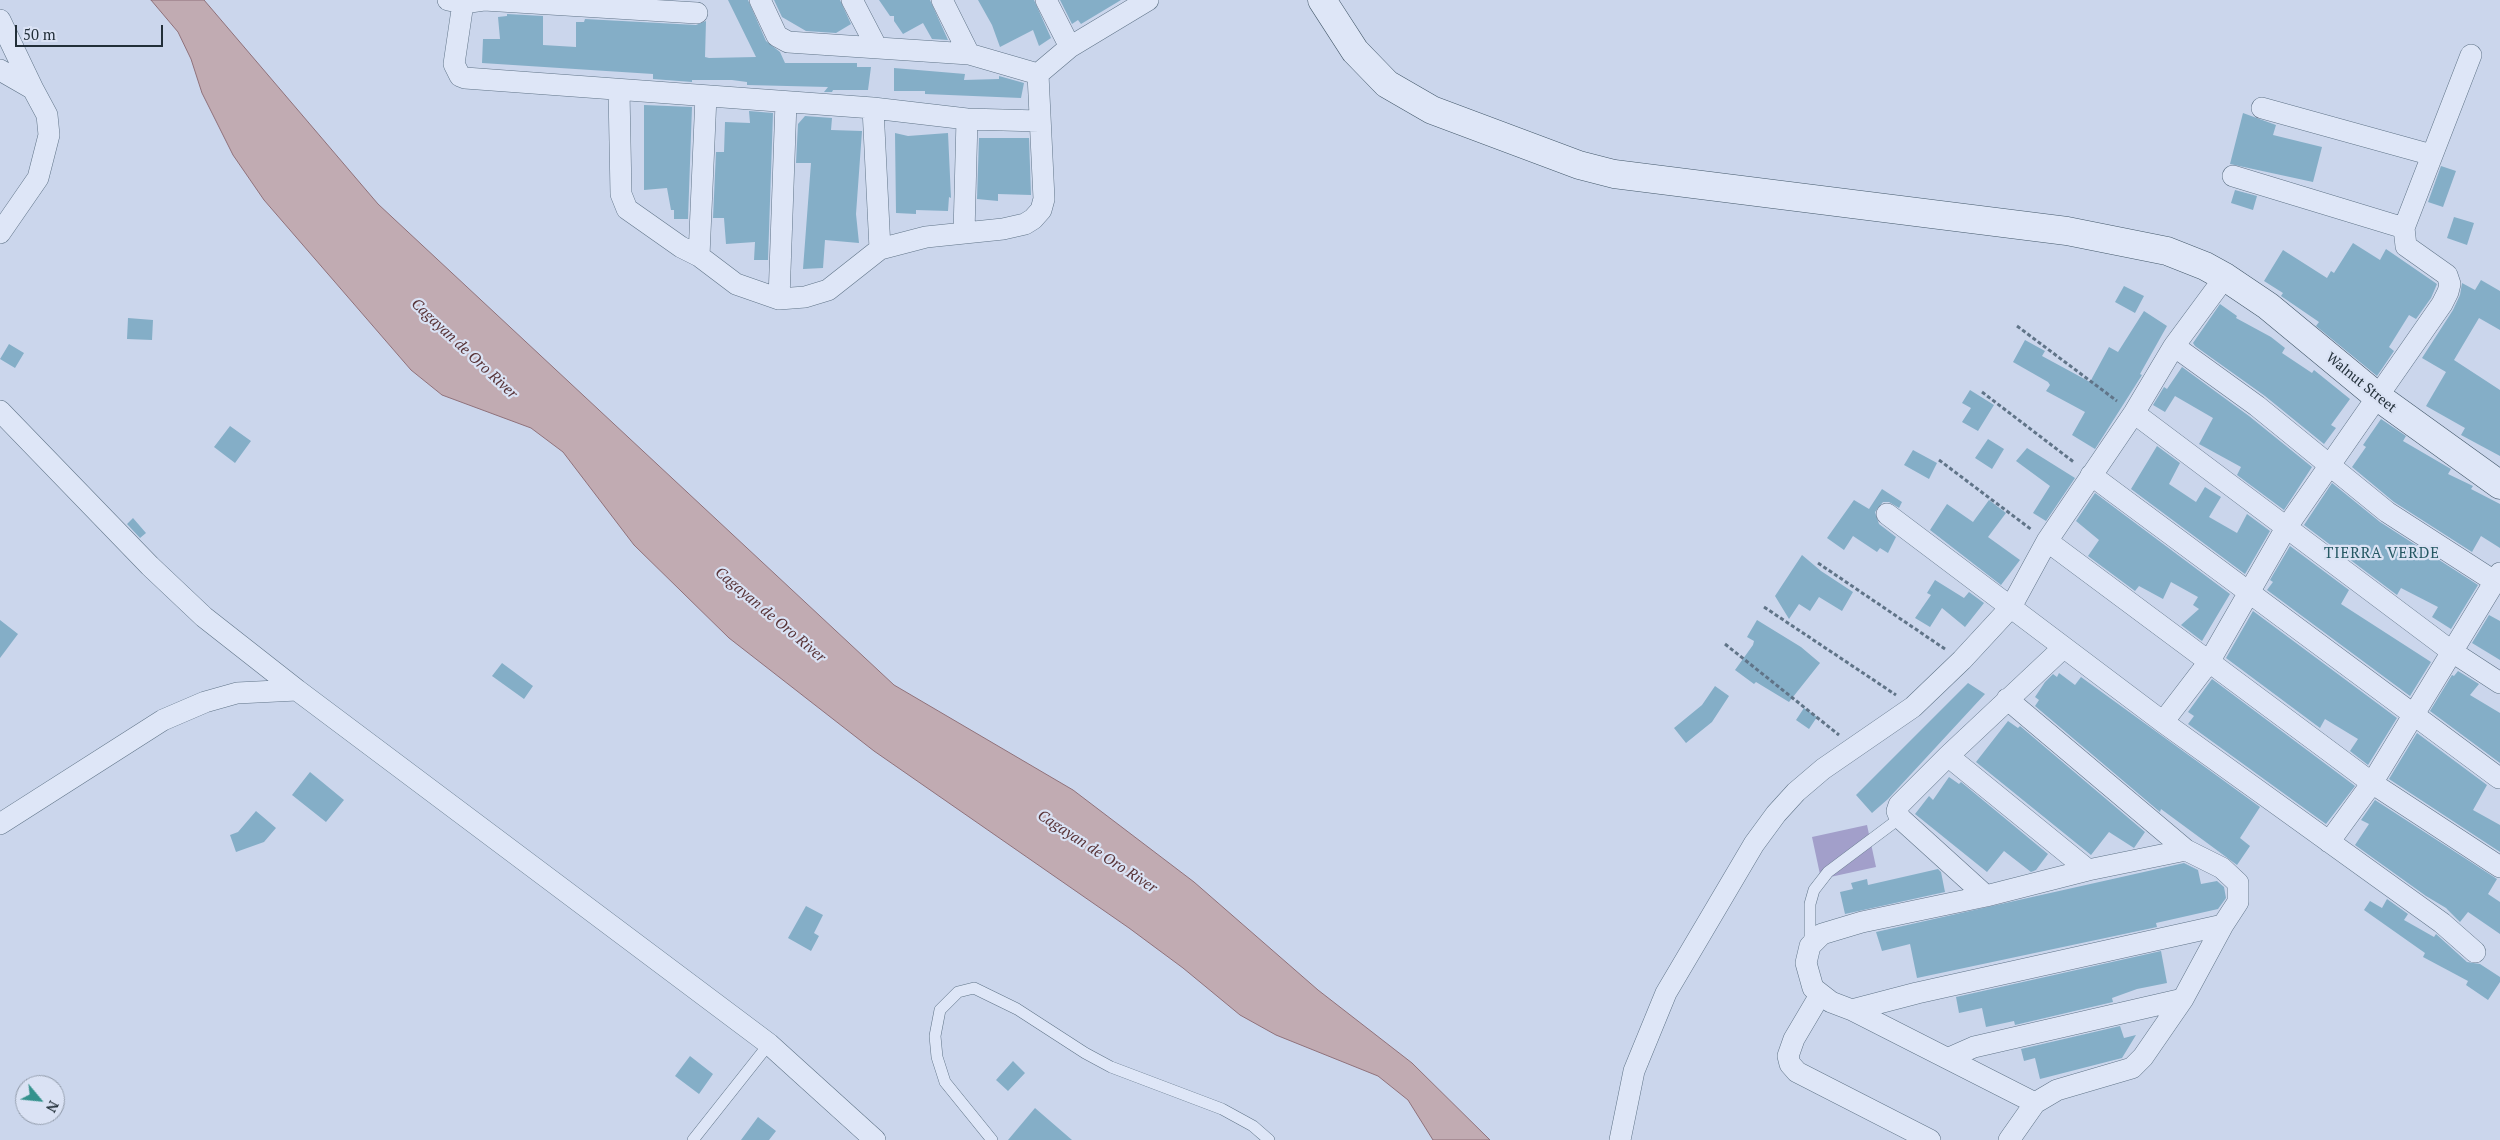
<!DOCTYPE html>
<style>
body{margin:0}
#map{position:relative;width:2500px;height:1140px;overflow:hidden;background:#cbd6ec;font-family:"PT Serif",serif}
canvas{display:block}
.north{position:absolute;left:15px;top:1075px;width:50px;height:50px;box-sizing:border-box;background:#dae2f4;border:1px solid #909aa9;border-radius:50%;rotate:118deg;font-size:14px;font-weight:700;line-height:20px;text-align:center;color:#222f39}
.north::after{content:'';display:block;margin:auto;width:18px;height:22px;background:#34928d;clip-path:polygon(50% 0,100% 100%,50% 72%,0 100%)}
.scale{position:absolute;left:15px;top:25px;width:148px;height:22px;box-sizing:border-box;border:2px solid #222f39;border-top:0;padding-left:6px;font-size:15px;line-height:18px;white-space:nowrap;color:#222f39;-webkit-text-stroke:4px #dae2f4;paint-order:stroke}
</style>
<div id="map">
<canvas width="2500" height="1140"></canvas>
<div class="north">N</div>
<div class="scale">50 m</div>
</div>
<script>
const c = document.querySelector('canvas').getContext('2d');
c.lineJoin = 'round';
function fill(path, color) { c.fillStyle = color; c.fill(path, 'evenodd'); }
const shape = rows => new Path2D(rows.map(r => 'M' + r).join(''));
function trace(path, color, width, dash) { c.strokeStyle = color; c.lineWidth = width; c.lineCap = dash ? 'butt' : 'round'; c.setLineDash(dash || []); c.stroke(path); }
function label(font, color, halo, rows, align = 'center') {
  c.font = font + ' "PT Serif",serif'; c.lineWidth = 4.5; c.setLineDash([]); c.textBaseline = 'middle'; c.strokeStyle = halo; c.fillStyle = color; for (const [text, x, y, turn = 0] of rows) {
    c.save(); c.translate(x, y); c.rotate((+turn || 0) * Math.PI / 180); c.textAlign = isNaN(turn) ? turn : align; if (halo) c.strokeText(text, 0, 0); c.fillText(text, 0, 0); c.restore();
  }
}
fill(shape([
 [1867,825,1876,867,1821,879,1812,837]
]), '#a29fca');
const water = shape([
 [151,0,204,0,378,204,894,685,1073,790,1194,882,1318,990,1412,1063,1490,1140,1433,1140,1408,1100,1378,1076,1276,1035,1240,1015,1183,968,1129,928,874,751,729,638,634,545,563,452,531,428,442,395,411,370,264,200,233,155,202,93,191,59,178,32,151,0]
]);
fill(water, '#c1abb2');
trace(water, '#8f717a', 1);
fill(shape([
 [728,0,748,0,766,41,780,52,785,63,857,63,857,67,871,67,868,90,833,90,832,92,824,92,828,87,747,85,747,82,732,80,692,80,692,82,653,79,653,74,482,63,483,39,500,39,498,17,507,16,507,14,543,16,543,45,576,47,576,22,584,22,585,19,696,25,706,21,705,57,709,58,756,57],
 [774,0,840,0,851,24,836,33,806,31,782,17],
 [879,0,930,0,948,40,932,39,923,23,903,34,894,21,894,16,890,16],
 [978,0,1034,0,1051,38,1039,46,1033,30,1000,47,992,25],
 [1060,0,1121,0,1081,24,1078,20,1072,24],
 [894,68,965,74,964,80,999,79,999,76,1024,83,1021,98,925,94,925,91,894,91],
 [644,105,692,107,688,219,674,219,674,210,671,210,667,188,644,190],
 [749,111,773,113,768,260,754,260,755,242,726,244,724,218,713,218,716,152,724,152,725,122,750,123],
 [2243,113,2276,125,2273,135,2322,147,2313,182,2230,164],
 [805,116,832,118,831,130,862,131,856,214,859,243,825,240,823,268,803,269,811,163,796,163,798,124],
 [895,133,908,136,948,133,951,198,949,197,948,211,916,210,916,214,896,213],
 [979,138,1029,138,1031,195,998,194,998,201,977,199],
 [2441,166,2456,171,2443,207,2428,202],
 [2235,190,2257,196,2253,210,2231,203],
 [2454,217,2474,223,2467,245,2447,238],
 [2353,243,2380,260,2386,249,2437,284,2431,298,2416,319,2409,315,2389,347,2394,351,2377,376,2316,326,2319,322,2281,296,2283,293,2264,281,2283,250,2327,278,2331,271,2334,273],
 [2481,280,2500,291,2500,330,2479,318,2454,360,2500,390,2500,456,2461,435,2465,428,2426,406,2446,372,2422,358,2453,310,2460,295,2462,283,2475,290],
 [2124,286,2144,296,2135,313,2115,302],
 [2220,304,2237,316,2236,318,2271,337,2285,348,2282,353,2312,373,2314,370,2350,399,2331,425,2336,428,2324,444,2265,396,2195,346,2193,343],
 [2144,311,2167,326,2140,374,2142,375,2095,449,2072,435,2085,412,2046,391,2050,385,2048,382,2013,362,2025,340,2045,351,2042,356,2090,382,2109,347,2118,352],
 [128,318,153,320,152,340,127,339],
 [9,344,24,353,15,368,0,359],
 [2182,367,2249,416,2312,467,2284,510,2237,475,2241,467,2199,444,2213,418,2175,396,2165,412,2153,405,2164,387,2167,389],
 [1970,390,1994,405,1978,431,1962,422,1971,408,1962,403],
 [2381,419,2406,436,2403,441,2451,469,2448,474,2473,486,2471,489,2500,504,2500,548,2481,536,2472,552,2394,502,2352,467,2366,447,2363,445],
 [230,426,251,441,235,463,214,447],
 [1988,439,2004,449,1992,469,1975,458],
 [2157,446,2180,463,2169,484,2196,502,2205,487,2221,497,2209,517,2237,533,2247,514,2270,531,2245,574,2131,489],
 [2027,448,2075,478,2046,521,2033,513,2050,486,2016,461],
 [1913,450,1937,463,1929,479,1904,465],
 [2332,483,2380,522,2478,585,2451,629,2432,617,2438,607,2401,588,2397,595,2304,525],
 [1882,489,1902,502,1899,508,1889,502,1883,502,1875,512,1879,524,1896,537,1888,553,1880,548,1877,552,1853,536,1844,550,1827,538,1854,500,1869,509],
 [2095,493,2230,594,2202,641,2181,625,2199,609,2193,605,2198,597,2171,582,2163,599,2139,586,2135,591,2088,556,2099,540,2076,521],
 [1989,500,2006,513,1988,537,2020,560,2001,585,1930,530,1947,504,1973,522],
 [133,518,146,533,140,538,127,524],
 [2290,546,2349,590,2341,604,2431,662,2410,696,2267,590,2273,582,2270,580],
 [1802,555,1821,571,1853,592,1842,611,1819,597,1810,611,1799,604,1789,619,1775,596],
 [1935,580,1964,598,1969,592,1984,603,1965,627,1942,608,1930,627,1915,618,1931,595,1927,593],
 [2253,611,2397,718,2368,765,2350,751,2358,739,2325,719,2320,728,2226,658],
 [2489,615,2500,621,2500,660,2472,643],
 [0,620,18,634,0,658],
 [1757,620,1801,647,1820,663,1789,702,1756,682,1754,684,1735,670,1753,645,1754,641,1747,637],
 [502,663,533,686,524,699,492,676],
 [2458,671,2479,684,2470,695,2500,713,2500,763,2430,711,2452,675,2454,676],
 [2059,673,2075,685,2081,677,2260,807,2240,838,2250,846,2237,865,2161,809,2160,812,2035,706,2039,700,2035,697,2045,682,2053,674,2057,677],
 [2212,679,2355,786,2326,824,2188,724,2194,716,2188,712],
 [1968,683,1985,694,1888,799,1872,813,1856,795],
 [1715,686,1729,696,1712,722,1686,743,1674,728,1702,705],
 [1804,708,1817,717,1809,729,1796,720],
 [2008,721,2018,728,2020,726,2145,832,2134,848,2109,832,2091,855,1976,762],
 [2417,733,2487,785,2473,810,2500,825,2500,852,2389,779],
 [310,772,344,800,326,822,292,795],
 [1949,777,1959,784,1961,782,2048,854,2036,870,2031,872,2004,851,1987,872,1915,814,1929,796,1933,800],
 [2375,800,2497,879,2488,894,2500,902,2500,934,2468,912,2460,922,2446,908,2426,896,2355,845,2369,824,2361,820],
 [256,811,276,828,264,842,236,852,230,835,238,832],
 [2184,863,2198,870,2201,884,2217,881,2224,887,2226,898,2218,909,2156,923,2157,927,1917,978,1910,944,1882,951,1876,932],
 [1938,869,1941,872,1945,892,1845,914,1840,892,1853,889,1851,883,1867,879,1868,885],
 [2387,899,2408,914,2404,920,2434,937,2436,934,2467,962,2480,964,2500,977,2500,982,2488,1000,2466,985,2468,981,2423,957,2425,953,2364,910,2370,901,2382,908],
 [806,906,823,915,814,933,819,936,811,951,788,938],
 [2161,951,2167,983,2137,989,2112,998,2113,1002,2015,1025,2014,1021,1986,1027,1982,1008,1959,1013,1956,997],
 [2120,1026,2124,1038,2136,1035,2122,1058,2040,1079,2035,1058,2024,1061,2021,1049],
 [690,1056,713,1074,699,1094,675,1076],
 [1013,1061,1025,1073,1008,1091,996,1080],
 [1035,1108,1072,1140,1008,1140],
 [758,1117,776,1131,769,1140,741,1140]
]), '#84aec7');
const lane = shape([
 [1810,945,1810,904,1814,890,1828,872,1900,818],
 [693,1140,769,1044],
 [992,1140,945,1082,937,1057,935,1036,940,1010,958,992,974,988,1017,1009,1085,1053,1111,1067,1222,1109,1253,1126,1269,1140]
]);
const street = shape([
 [448,0,463,3,484,0,697,13],
 [760,0,777,36,788,42,969,54,1038,74],
 [852,0,876,46],
 [942,0,969,54],
 [1046,0,1070,47],
 [463,3,454,64,460,76,465,78,873,108,967,119,1039,121],
 [0,20,33,89],
 [0,70,33,89,47,115,49,135,38,178,0,233],
 [1038,74,1070,47,1148,0],
 [619,91,621,194,627,209,681,247,699,256,736,284,779,299,805,297,828,290,880,249,926,237,1003,229,1025,224,1033,219,1041,210,1044,199,1038,74],
 [873,108,880,249],
 [2262,108,2432,155],
 [2233,176,2404,228],
 [964,233,967,119],
 [699,256,706,96],
 [779,299,786,102],
 [2174,346,2257,406,2387,512,2494,581],
 [0,411,150,566,204,617,297,690],
 [2134,413,2451,651,2500,683],
 [2091,475,2499,778],
 [1887,514,2163,722,2442,923,2475,952],
 [2047,541,2372,783,2500,867],
 [2007,699,2186,850,2222,868,2238,883,2238,902,2223,925,2183,999,2143,1057,2132,1068,2057,1090,2035,1103],
 [2163,722,2209,662,2286,528,2442,304,2448,292,2450,284,2447,275,2406,246,2404,228,2471,55],
 [1948,756,2088,870],
 [0,824,163,720,205,702,237,693,297,690,769,1044,875,1140],
 [2329,842,2372,783,2500,573],
 [2186,850,2088,870,1986,896,1862,922,1822,934,1810,946,1806,963,1813,988,1831,1002,1852,1010,1917,993,2223,925],
 [1986,896,1900,818,1897,811,1899,805,1948,756,2063,648],
 [1820,995,1794,1039,1788,1056,1790,1064,1797,1072,1930,1140],
 [1852,1010,2035,1103,2009,1140],
 [1949,1058,1974,1047,2183,999],
 [1620,1140,1634,1071,1666,993,1754,844,1776,814,1796,792,1823,769,1913,707,1962,660,2011,607,2047,541,2134,413,2174,346,2225,277]
]);
const secondary = shape([
 [1322,0,1355,51,1387,84,1432,110,1579,165,1614,174,2067,231,2167,251,2205,266,2225,277,2268,306,2378,397,2500,485]
]);
trace(lane, '#607488', 12);
trace(street, '#607488', 22);
trace(secondary, '#43586a', 29);
trace(shape([
 [2017,326,2117,401],
 [1982,392,2075,463],
 [1939,460,2032,530],
 [1818,563,1945,649],
 [1764,607,1896,695],
 [1725,644,1839,735]
]), '#607488', 3, [4, 2.5]);
trace(lane, '#dee6f7', 11);
trace(street, '#dee6f7', 21);
trace(secondary, '#dee6f7', 28);
label('14px', '#222f39', '#dae2f4', [
 ["Walnut Street",2361,383,39]
]);
label('italic 15px', '#583337', '#dae2f4', [
 ["Cagayan de Oro River",464,349,43],
 ["Cagayan de Oro River",770,615,40],
 ["Cagayan de Oro River",1097,852,33]
]);
c.letterSpacing = '1px';
label('15px', '#255863', '#dae2f4', [
 ["TIERRA VERDE",2382,554]
]);
c.letterSpacing = '0px';
</script>
